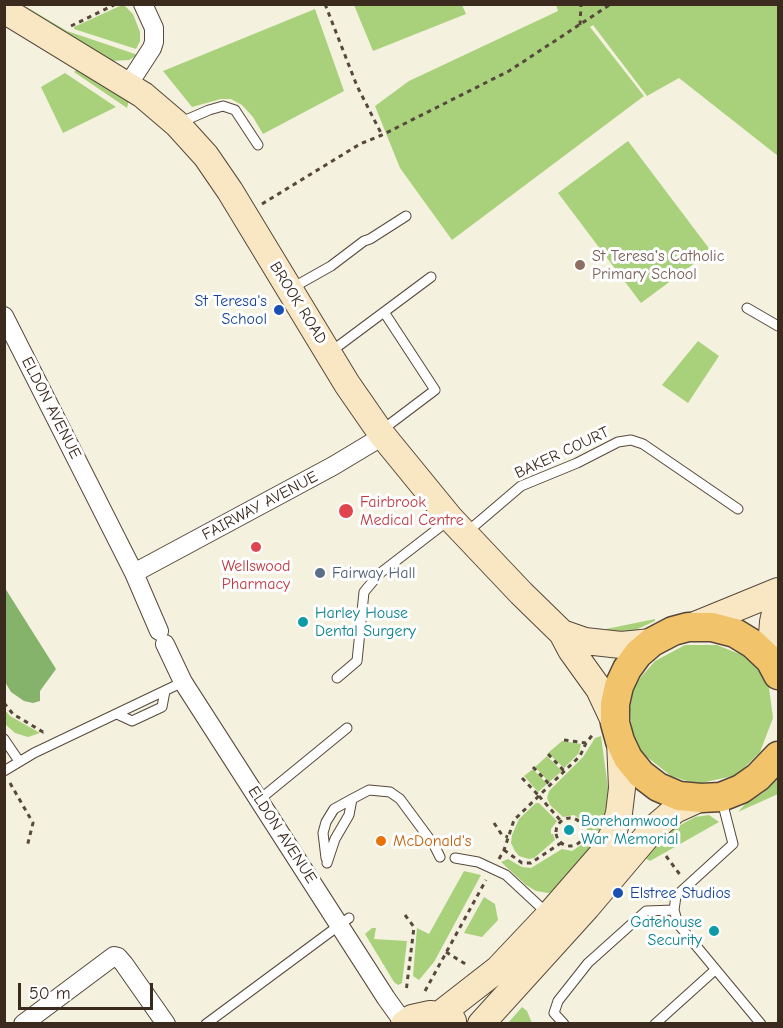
<!DOCTYPE html>
<style>
body{margin:0}
#map{position:relative;width:783px;height:1028px;overflow:hidden;background:#f4f1df;font-family:"Comic Neue",sans-serif}
canvas{display:block}
.frame{position:absolute;inset:0;border:6px solid #3b2a1e;pointer-events:none}
.scale{position:absolute;left:18px;top:983px;width:135px;height:27px;box-sizing:border-box;border:3px solid #3b2a1e;border-top:0;padding-left:8px;font-size:18px;line-height:21px;white-space:nowrap;color:#3b2a1e;-webkit-text-stroke:4px #fff;paint-order:stroke}
</style>
<div id="map">
<canvas width="783" height="1028"></canvas>
<div class="frame"></div>
<div class="scale">50 m</div>
</div>
<script>
const c = document.querySelector('canvas').getContext('2d');
c.lineJoin = 'round';
function fill(path, color) { c.fillStyle = color; c.fill(path, 'evenodd'); }
const shape = rows => new Path2D(rows.map(r => 'M' + r).join(''));
function trace(path, color, width, dash) { c.strokeStyle = color; c.lineWidth = width; c.lineCap = dash ? 'butt' : 'round'; c.setLineDash(dash || []); c.stroke(path); }
function label(font, color, halo, rows, align = 'center') {
  c.font = font + ' "Comic Neue",sans-serif'; c.lineWidth = 6; c.setLineDash([]); c.textBaseline = 'middle'; c.strokeStyle = halo; c.fillStyle = color; for (const [text, x, y, turn = 0] of rows) {
    c.save(); c.translate(x, y); c.rotate((+turn || 0) * Math.PI / 180); c.textAlign = isNaN(turn) ? turn : align; if (halo) c.strokeText(text, 0, 0); c.fillText(text, 0, 0); c.restore();
  }
}
fill(shape([
 [11,5,23,5,67,31,138,55,129,60,110,61],
 [122,5,124,5,133,14,140,32,140,41,136,49,74,29,74,27],
 [354,5,462,5,466,14,373,51],
 [556,5,778,5,778,156,679,78,647,96,593,25,590,27,644,96,452,240,400,168,375,106,409,81,558,11],
 [315,9,344,91,263,134,253,117,242,105,231,99,221,99,192,107,163,71],
 [77,69,129,100,127,108,74,72],
 [65,73,116,107,63,133,41,87],
 [628,141,711,251,641,303,558,193],
 [698,341,719,356,688,403,662,385],
 [655,619,655,621,629,633,604,635,606,629],
 [685,645,717,645,747,657,768,680,773,718,760,752,737,775,697,784,671,776,642,753,632,731,630,709,634,685,655,661],
 [5,710,10,716,40,733,28,737,15,733,5,724],
 [601,736,608,788,607,804,600,831,587,830,584,823,586,821,582,817,580,819,574,815,563,817,550,805,547,798,549,791,583,757,595,738],
 [562,741,581,744,579,753,564,768,548,753],
 [547,756,562,771,549,782,535,767],
 [533,769,547,784,538,792,524,776],
 [778,777,778,794,738,812,746,803,763,793],
 [536,803,539,803,557,821,551,829,551,834,553,834,555,840,534,858,529,859,519,856,515,851,511,843,512,835,519,819],
 [709,815,719,822,650,861,645,858,673,829,695,817],
 [588,836,596,843,558,890,548,893,536,891,526,885,501,862,508,859,522,867,531,868,562,849,572,851,584,843],
 [464,871,481,875,434,962,419,980,413,976,417,928,429,934],
 [484,897,495,904,498,920,482,937,464,933],
 [372,928,376,928,374,939,407,941,402,983,398,985,394,982,365,934],
 [522,1007,527,1011,532,1023,508,1023]
]), '#a9d17c');
fill(shape([
 [5,588,56,669,40,691,40,701,33,703,24,701,11,692,5,682]
]), '#86b36c');
const lane = shape([
 [179,123,209,110,223,106,235,110,258,145],
 [292,288,331,266,364,241,370,239,406,216],
 [747,308,778,326],
 [329,353,431,277],
 [382,430,435,390,384,312],
 [467,532,521,486,577,463,618,442,631,440,643,444,738,509],
 [337,678,357,661,364,592,379,574,449,520],
 [117,714,132,721,162,707,165,691],
 [4,739,19,761],
 [4,771,34,753,183,682],
 [259,800,347,728],
 [722,801,733,844,676,896,674,910,678,924,761,1024],
 [326,858,323,833,326,822,334,809,352,799],
 [455,858,478,862,506,875,548,914],
 [327,863,335,839,349,815,352,799,369,790,390,792,400,799,434,845,440,857],
 [206,1024,349,918],
 [564,1024,554,1013,558,1001,588,963,646,911,674,910],
 [655,1024,715,970]
]);
const street = shape([
 [128,85,152,48,154,42,154,28,143,4],
 [4,316,134,573,159,631],
 [134,573,333,466,383,436],
 [165,644,183,682,386,998,404,1023],
 [23,1024,114,956,118,957,124,964,166,1024]
]);
const secondary = shape([
 [4,10,143,95,177,124,206,156,230,191,347,384,383,436,450,518,521,593,562,633,571,650,599,689,615,723],
 [690,627,778,591],
 [562,633,585,641,621,645,652,642],
 [770,660,773,622,778,599],
 [439,1015,498,969,549,915,603,853,613,834,619,813,622,788,620,741],
 [404,1024,412,1018,430,1014,439,1015,453,1021],
 [481,1024,587,907,653,829,675,810,701,798]
]);
const primary = shape([
 [778,675,770,660,753,644,735,633,712,627,688,627,673,631,652,642,638,654,627,669,619,686,615,704,615,723,620,741,628,758,641,774,658,787,679,796,701,798,721,797,741,789,758,777,778,756]
]);
trace(lane, '#57483b', 11);
trace(street, '#57483b', 20);
trace(secondary, '#57483b', 28);
trace(primary, '#57483b', 31);
trace(shape([
 [325,4,357,86,382,135],
 [580,25,581,4],
 [71,26,116,4],
 [262,204,360,144,382,135,509,71,611,4],
 [4,703,13,714,43,732,45,731],
 [564,740,586,743],
 [548,754,565,772],
 [533,767,550,785],
 [522,778,539,796],
 [10,783,33,823,27,847],
 [539,796,561,821],
 '556 832a14 14 0 1 1 28 0a14 14 0 1 1-28 0Z',
 [494,823,502,835,508,837],
 [504,850,522,863,531,863,561,843],
 [666,856,681,876],
 [499,859,504,850,514,820,580,756,586,743,594,733],
 [405,915,414,927,406,992],
 [446,952,467,965],
 [425,991,486,880]
]), '#57483b', 3, [4.5, 4.5]);
trace(lane, '#fff', 9);
trace(street, '#fff', 18);
trace(secondary, '#f9e7c3', 26);
trace(primary, '#f1c36a', 28);
for (const [x, y, r, color] of [
 [580,265,6,"#8d6e63"],
 [279,310,6,"#1a4fb4"],
 [346,511,8,"#e0444e"],
 [256,547,6,"#e0444e"],
 [320,573,6,"#5c6f8a"],
 [303,622,6,"#0f9aa8"],
 [569,830,6,"#0f9aa8"],
 [381,841,6,"#e8710a"],
 [618,893,6,"#1a4fb4"],
 [714,931,6,"#0f9aa8"]
]) { const dot = new Path2D(); dot.arc(x, y, r, 0, 2 * Math.PI); c.fillStyle = color; c.fill(dot); trace(dot, '#fff', 2); }
label('16px', '#785e54', '#fff', [
 ["St Teresa's Catholic",592,256],
 ["Primary School",592,274]
], 'left');
label('16px', '#164399', '#fff', [
 ["St Teresa's",267,301],
 ["School",267,319],
 ["Elstree Studios",630,893,"left"]
], 'right');
label('16px', '#3b2a1e', '#fff', [
 ["BROOK ROAD",298,303,58],
 ["ELDON AVENUE",51,408,63],
 ["BAKER COURT",562,453,-25],
 ["FAIRWAY AVENUE",260,506,-28],
 ["ELDON AVENUE",282,835,57]
]);
label('16px', '#be3a42', '#fff', [
 ["Fairbrook",360,502],
 ["Medical Centre",360,520],
 ["Wellswood",256,566,"center"],
 ["Pharmacy",256,584,"center"]
], 'left');
label('16px', '#4e5e75', '#fff', [
 ["Fairway Hall",332,573]
], 'left');
label('16px', '#0d838f', '#fff', [
 ["Harley House",315,613],
 ["Dental Surgery",315,631],
 ["Borehamwood",581,821],
 ["War Memorial",581,839],
 ["Gatehouse",702,922,"right"],
 ["Security",702,940,"right"]
], 'left');
label('16px', '#c56008', '#fff', [
 ["McDonald's",393,841]
], 'left');
</script>
